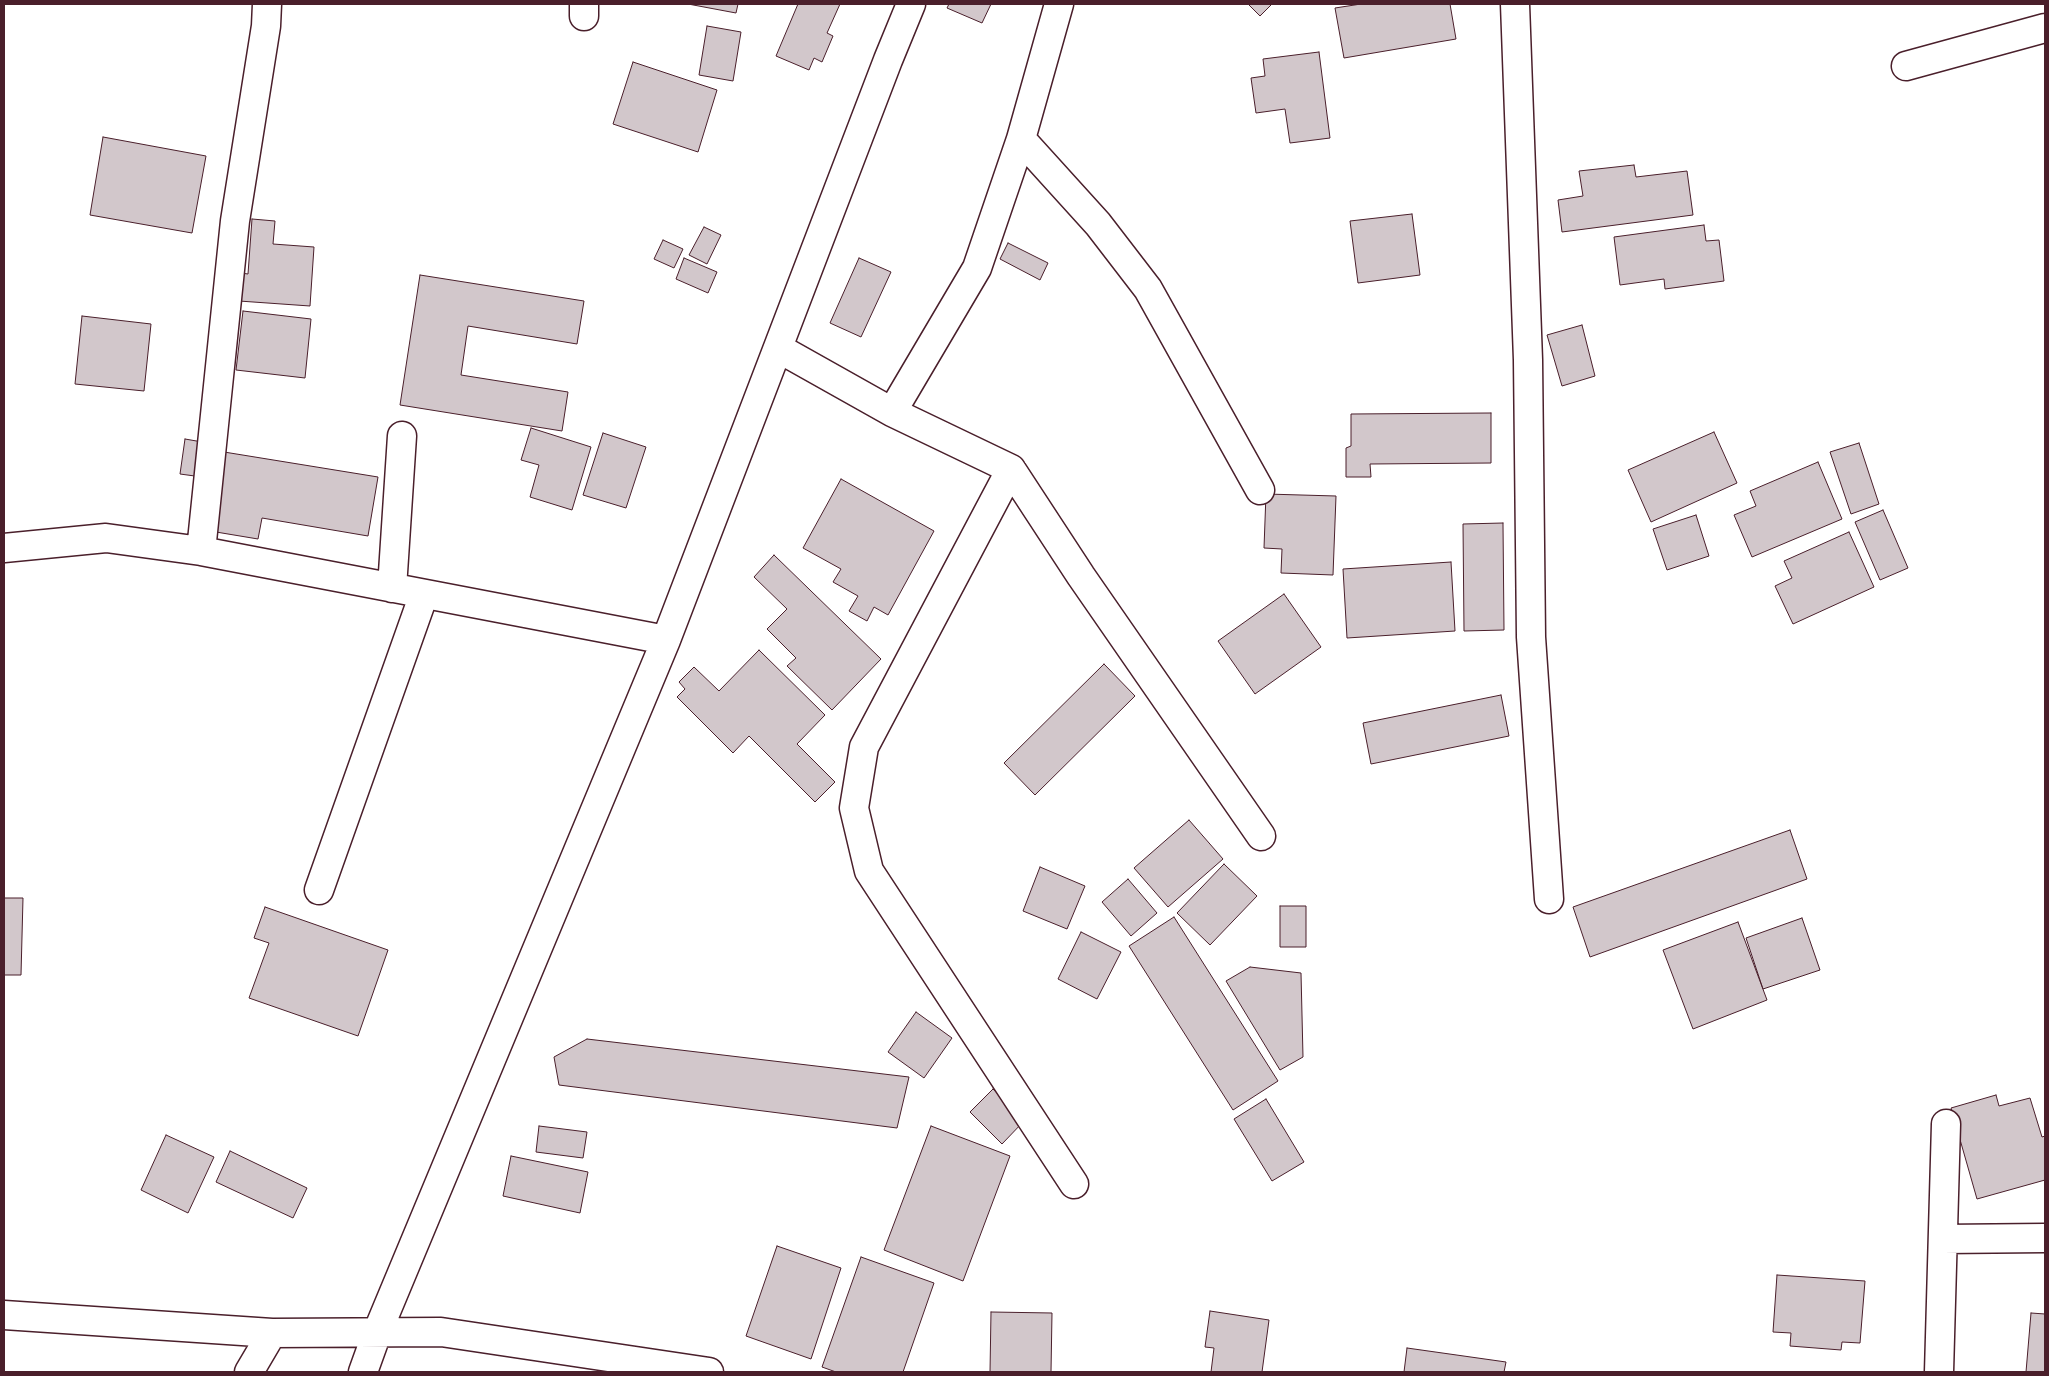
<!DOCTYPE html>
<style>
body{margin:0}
#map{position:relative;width:2049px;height:1376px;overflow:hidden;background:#fff;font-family:Sriracha,sans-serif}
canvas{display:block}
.frame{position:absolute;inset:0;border:5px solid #4a1f2b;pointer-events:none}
</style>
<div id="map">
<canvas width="2049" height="1376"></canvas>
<div class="frame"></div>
</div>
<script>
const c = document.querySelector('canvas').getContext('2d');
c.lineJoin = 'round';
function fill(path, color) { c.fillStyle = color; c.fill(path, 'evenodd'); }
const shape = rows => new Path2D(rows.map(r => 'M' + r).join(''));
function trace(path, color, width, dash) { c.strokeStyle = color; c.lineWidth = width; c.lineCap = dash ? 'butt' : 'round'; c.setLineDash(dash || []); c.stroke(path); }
const building = shape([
 [688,4,738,4,736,13,688,4],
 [798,4,840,4,827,33,833,36,822,62,814,58,809,70,776,56,798,4],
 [949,4,991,4,982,23,947,8,949,4],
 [1248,4,1272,4,1260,16,1248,4],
 [1361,4,1450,4,1456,39,1344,58,1335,8,1361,4],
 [707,26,741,32,733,81,699,75,707,26],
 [1319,52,1330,138,1290,143,1285,109,1256,113,1251,78,1265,76,1263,59,1319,52],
 [633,62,717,90,698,152,613,124,633,62],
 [103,137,206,156,192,233,90,215,103,137],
 [1634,165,1636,177,1687,171,1693,215,1562,232,1558,200,1583,196,1579,171,1634,165],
 [1412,214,1420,275,1358,283,1350,221,1412,214],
 [252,219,275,221,273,244,314,247,310,306,239,301,241,273,248,274,252,219],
 [1704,225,1706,241,1719,240,1724,281,1665,289,1664,279,1620,285,1614,237,1704,225],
 [704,227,721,235,707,264,689,255,704,227],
 [663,240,683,249,674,268,654,259,663,240],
 [1008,243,1048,263,1040,280,1000,259,1008,243],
 [684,258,717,272,708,293,676,279,684,258],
 [859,258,891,272,861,337,830,323,859,258],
 [420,275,584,301,577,344,468,326,461,375,568,392,562,431,400,405,420,275],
 [243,311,311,319,305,378,236,370,243,311],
 [82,316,151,324,144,391,75,384,82,316],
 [1582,325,1595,376,1562,386,1547,335,1582,325],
 [1491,413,1491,463,1370,464,1371,477,1346,477,1346,448,1351,446,1351,414,1491,413],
 [531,428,591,447,572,510,530,497,539,465,521,460,531,428],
 [1714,432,1737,483,1651,522,1628,470,1714,432],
 [603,433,646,447,626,508,583,495,603,433],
 [185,439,208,443,202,477,180,474,185,439],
 [1859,443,1879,504,1851,514,1830,452,1859,443],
 [224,452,378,477,368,536,262,518,258,539,210,531,224,452],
 [1818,462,1842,519,1752,557,1734,515,1756,506,1750,491,1818,462],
 [841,479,934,531,888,615,874,607,867,621,849,611,858,596,833,582,841,569,803,548,841,479],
 [1266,494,1336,496,1333,575,1281,573,1282,549,1264,548,1266,494],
 [1883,510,1908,568,1880,580,1855,522,1883,510],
 [1696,515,1709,556,1667,570,1653,529,1696,515],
 [1503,523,1504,630,1464,631,1463,524,1503,523],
 [1849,532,1874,587,1793,624,1775,586,1792,578,1784,561,1849,532],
 [774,555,881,659,832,710,787,666,796,658,767,629,787,609,754,577,774,555],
 [1451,562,1455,631,1347,638,1343,569,1451,562],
 [1284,594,1321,647,1255,694,1218,641,1284,594],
 [759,650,825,715,797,744,835,782,815,802,749,736,733,753,677,697,685,689,679,682,694,667,719,691,759,650],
 [1104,664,1135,696,1035,795,1004,763,1104,664],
 [1501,695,1509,736,1371,764,1363,723,1501,695],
 [1189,820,1223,859,1168,907,1134,868,1189,820],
 [1790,830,1807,879,1590,957,1573,907,1790,830],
 [1224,864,1257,896,1210,945,1177,913,1224,864],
 [1040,867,1085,886,1067,929,1023,911,1040,867],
 [1128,879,1157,913,1131,936,1102,902,1128,879],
 [4,898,23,898,21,975,4,975,4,898],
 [1280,906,1306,906,1306,947,1280,947,1280,906],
 [265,907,388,950,358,1036,249,998,269,943,254,938,265,907],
 [1174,917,1278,1081,1233,1110,1129,946,1174,917],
 [1802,918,1820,970,1763,989,1746,938,1802,918],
 [1738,922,1767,1000,1693,1029,1663,950,1738,922],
 [1081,932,1121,952,1097,999,1058,979,1081,932],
 [1250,967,1301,973,1303,1057,1280,1070,1226,981,1250,967],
 [916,1012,952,1038,924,1078,888,1052,916,1012],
 [587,1039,909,1077,897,1128,559,1085,554,1057,587,1039],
 [993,1089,1024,1121,1002,1144,970,1112,993,1089],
 [1996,1095,1999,1106,2030,1098,2042,1137,2045,1136,2045,1180,1977,1199,1951,1108,1996,1095],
 [1266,1099,1304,1162,1272,1181,1234,1119,1266,1099],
 [539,1126,587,1132,583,1158,536,1152,539,1126],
 [931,1126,1010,1156,963,1281,884,1250,931,1126],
 [166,1135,214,1157,188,1213,141,1190,166,1135],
 [230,1151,307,1188,293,1218,216,1182,230,1151],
 [511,1156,588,1172,580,1213,503,1196,511,1156],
 [777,1246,841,1268,811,1359,746,1336,777,1246],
 [861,1257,934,1283,903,1372,836,1372,822,1367,861,1257],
 [1777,1275,1865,1281,1860,1343,1842,1342,1841,1350,1790,1346,1791,1333,1773,1332,1777,1275],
 [1210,1311,1269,1320,1262,1372,1211,1372,1214,1348,1205,1347,1210,1311],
 [991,1312,1052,1313,1051,1372,990,1372,991,1312],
 [2031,1313,2045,1314,2045,1372,2026,1372,2031,1313],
 [1407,1348,1506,1362,1504,1372,1404,1372,1407,1348]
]);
fill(building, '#d2c7cb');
trace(building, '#4a1f2b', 1);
const minor = shape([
 [1515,4,1528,360,1531,637,1549,899],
 [584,16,584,4],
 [1906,66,2045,28],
 [1021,139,1098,224,1148,289,1260,490],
 [778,348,892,412,1011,469,1081,576,1261,836],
 [892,412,977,268,1021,139,1059,4],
 [1011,469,864,747,854,808,869,871,1074,1184],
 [4,548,106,538,201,551,666,640],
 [201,551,235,221,266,26,267,4],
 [392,588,402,436],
 [319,890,424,594],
 [1943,1239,2045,1238],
 [4,1315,272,1333,441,1332,709,1372],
 [249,1372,272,1333],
 [363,1372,377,1333,666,640,888,60,911,4],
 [1939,1372,1946,1124]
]);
trace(minor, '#4a1f2b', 31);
trace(minor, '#fff', 28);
</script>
